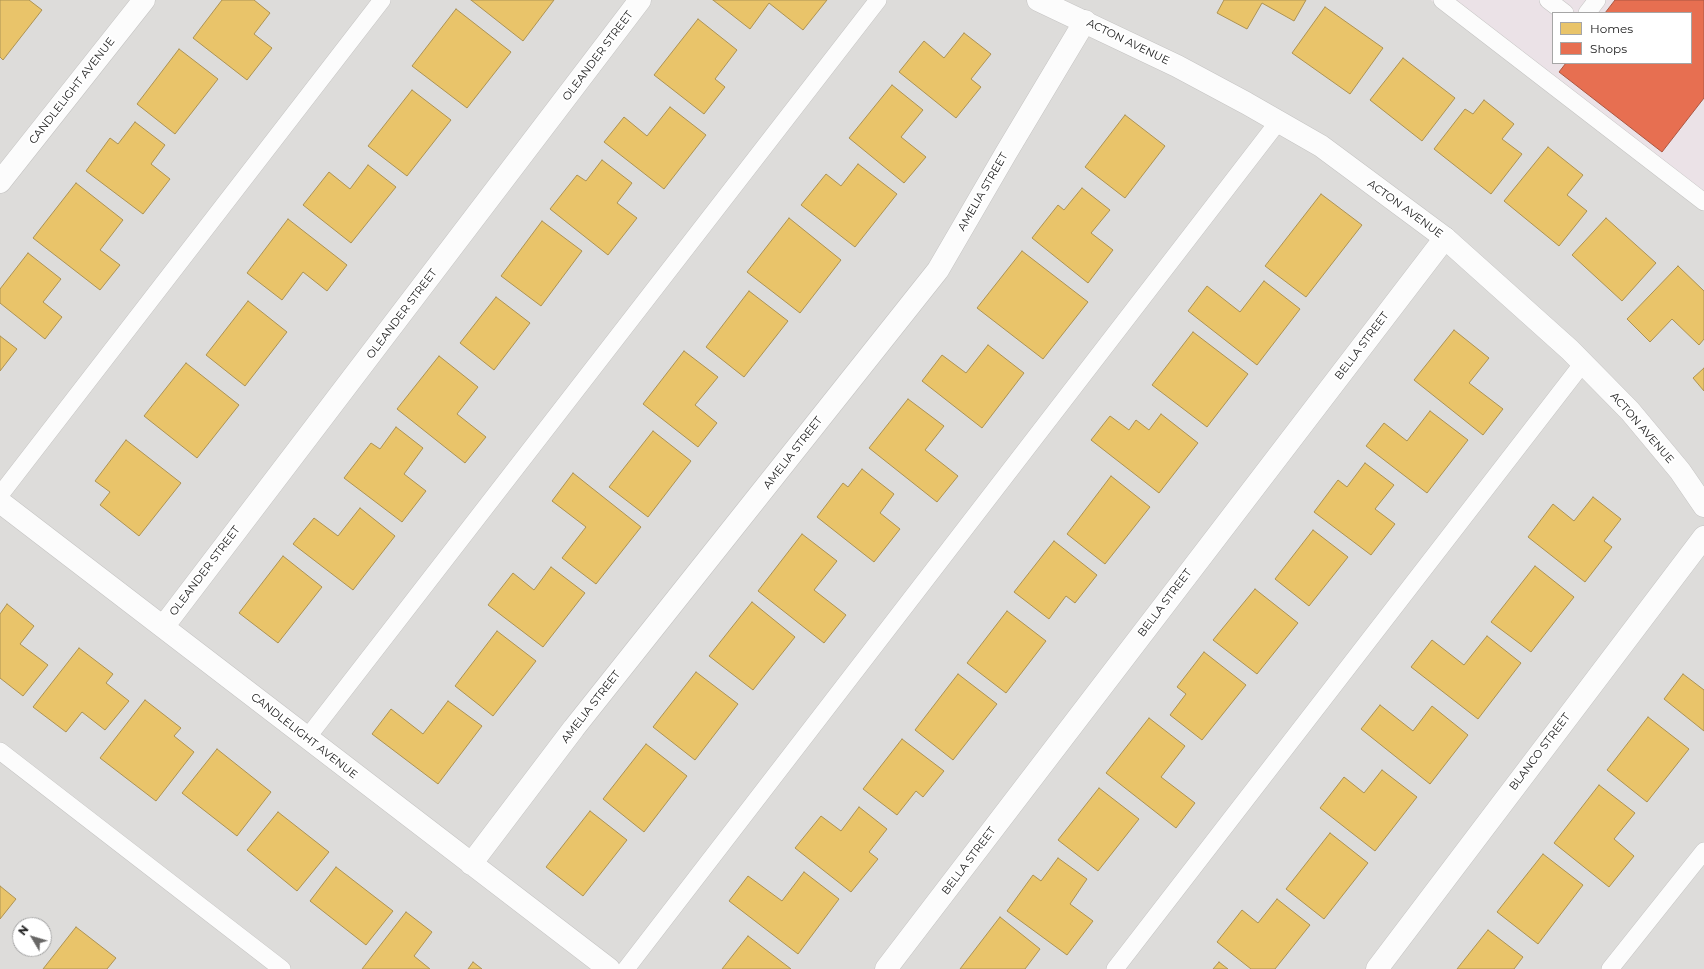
<!DOCTYPE html>
<style>
body{margin:0}
#map{position:relative;width:1704px;height:969px;overflow:hidden;background:#eeece9;font-family:Montserrat,sans-serif}
canvas{display:block}
.legend{position:absolute;left:1552px;top:12px;width:140px;height:52px;box-sizing:border-box;background:#fff;border:1px solid #a6a6a6;margin:0;padding:5px 7px;list-style:none;font-size:12px;color:#202020}
.legend li{display:flex;align-items:center;gap:8px;height:20px}
.legend b{width:20px;border:1px solid #a6a6a6}
.north{position:absolute;left:12px;top:917px;width:40px;height:40px;box-sizing:border-box;background:#fff;border:1px solid #a6a6a6;border-radius:50%;rotate:308deg;font-size:11px;font-weight:700;line-height:16px;text-align:center;color:#202020}
.north::after{content:'';display:block;margin:auto;width:14px;height:18px;background:#686766;clip-path:polygon(50% 0,100% 100%,50% 72%,0 100%)}
</style>
<div id="map">
<canvas width="1704" height="969"></canvas>
<ul class="legend">
<li><b style="height:11px;background:#e9c46a"></b>Homes</li>
<li><b style="height:11px;background:#e76f51"></b>Shops</li>
</ul>
<div class="north">N</div>
</div>
<script>
const c = document.querySelector('canvas').getContext('2d');
c.lineJoin = 'round';
function fill(path, color) { c.fillStyle = color; c.fill(path, 'evenodd'); }
const shape = rows => new Path2D(rows.map(r => 'M' + r).join(''));
function trace(path, color, width, dash) { c.strokeStyle = color; c.lineWidth = width; c.lineCap = dash ? 'butt' : 'round'; c.setLineDash(dash || []); c.stroke(path); }
function label(font, color, halo, rows, align = 'center') {
  c.font = font + ' Montserrat,sans-serif'; c.lineWidth = 4; c.setLineDash([]); c.textBaseline = 'middle'; c.strokeStyle = halo; c.fillStyle = color; for (const [text, x, y, turn = 0] of rows) {
    c.save(); c.translate(x, y); c.rotate((+turn || 0) * Math.PI / 180); c.textAlign = isNaN(turn) ? turn : align; if (halo) c.strokeText(text, 0, 0); c.fillText(text, 0, 0); c.restore();
  }
}
fill(shape([
 [0,0,1431,0,1704,210,1704,969,0,969],
 [20,925,44,925,44,949,20,949]
]), '#dddcda');
fill(shape([
 [1431,0,1704,0,1704,210],
 [1553,13,1691,13,1691,63,1553,63]
]), '#ebe2e7');
const homes = shape([
 [0,0,29,0,42,10,3,60,0,57,0,0],
 [222,0,254,0,270,13,254,34,272,48,247,80,193,38,222,0],
 [471,0,554,0,523,41,471,0],
 [713,0,827,0,803,30,769,3,750,29,713,0],
 [1224,0,1306,0,1294,21,1262,3,1247,29,1217,13,1224,0],
 [1325,7,1383,48,1350,94,1292,53,1325,7],
 [456,9,511,52,467,108,412,66,456,9],
 [698,19,737,50,715,79,725,87,704,114,654,75,698,19],
 [964,33,991,54,971,79,981,87,956,118,899,72,924,41,944,58,964,33],
 [179,49,218,79,175,134,137,104,179,49],
 [1403,58,1455,98,1422,141,1370,100,1403,58],
 [892,85,923,110,901,137,926,157,904,183,849,138,892,85],
 [412,90,451,120,407,176,368,146,412,90],
 [1484,100,1514,124,1502,139,1522,154,1491,194,1434,149,1465,109,1473,114,1484,100],
 [670,107,706,135,664,189,604,142,624,117,647,136,670,107],
 [1125,115,1165,146,1125,198,1085,167,1125,115],
 [135,122,165,145,151,164,170,179,143,214,86,171,110,138,118,144,135,122],
 [1548,147,1583,175,1567,195,1587,211,1559,246,1504,201,1548,147],
 [602,160,632,183,617,203,637,218,608,255,550,209,577,175,586,181,602,160],
 [858,164,897,194,855,247,801,205,826,174,841,186,858,164],
 [368,165,396,187,351,243,303,205,329,172,350,189,368,165],
 [76,183,123,220,100,250,120,265,100,290,33,238,76,183],
 [1082,188,1110,210,1091,233,1113,250,1088,283,1032,238,1058,205,1064,210,1082,188],
 [1321,194,1362,225,1306,297,1265,266,1321,194],
 [789,218,841,260,800,313,747,272,789,218],
 [1606,218,1656,263,1622,301,1572,255,1606,218],
 [288,219,347,265,327,291,303,272,282,300,247,273,288,219],
 [542,221,582,251,541,306,501,276,542,221],
 [1022,251,1088,302,1043,359,977,308,1022,251],
 [28,253,61,279,43,302,62,317,45,339,0,303,0,289,28,253],
 [1678,266,1704,291,1704,339,1699,345,1672,319,1650,342,1627,319,1678,266],
 [1264,281,1300,309,1257,365,1188,311,1207,286,1240,312,1264,281],
 [749,291,788,321,744,377,706,347,749,291],
 [496,297,530,323,494,370,460,343,496,297],
 [248,301,287,332,245,386,206,355,248,301],
 [1454,330,1489,358,1469,383,1503,409,1483,435,1414,380,1454,330],
 [1193,332,1248,374,1207,427,1152,385,1193,332],
 [0,336,17,349,0,371,0,336],
 [988,345,1024,373,982,428,922,381,942,355,966,373,988,345],
 [684,351,718,377,695,405,717,423,698,447,643,404,684,351],
 [439,356,478,387,457,414,486,437,465,463,397,409,439,356],
 [186,363,239,405,197,458,144,416,186,363],
 [1704,368,1704,391,1693,378,1704,368],
 [908,399,944,426,925,450,958,476,937,502,869,448,908,399],
 [1430,411,1468,440,1427,493,1366,446,1384,423,1407,441,1430,411],
 [1161,414,1198,443,1159,493,1091,440,1110,416,1129,430,1136,420,1149,430,1161,414],
 [396,427,423,448,404,474,426,491,402,522,344,478,371,443,380,449,396,427],
 [653,431,691,461,648,517,609,487,653,431],
 [126,440,181,483,139,536,100,505,110,492,95,481,126,440],
 [1365,463,1394,485,1375,509,1395,524,1371,555,1314,512,1338,480,1347,487,1365,463],
 [862,469,894,494,880,513,900,529,874,562,817,517,843,483,848,487,862,469],
 [573,473,641,527,596,584,562,558,586,527,552,501,573,473],
 [1111,476,1150,507,1105,564,1067,534,1111,476],
 [1593,497,1621,519,1604,541,1612,547,1585,582,1528,537,1553,504,1574,521,1593,497],
 [360,508,395,536,353,590,293,544,314,518,338,536,360,508],
 [1313,530,1348,557,1309,606,1275,579,1313,530],
 [802,534,837,561,814,590,846,615,824,643,758,591,802,534],
 [1054,541,1097,575,1075,603,1066,596,1049,619,1014,592,1054,541],
 [283,556,322,587,278,643,239,613,283,556],
 [1535,566,1574,597,1531,652,1491,622,1535,566],
 [551,567,585,593,543,647,488,605,513,573,534,590,551,567],
 [1255,589,1298,623,1257,674,1213,640,1255,589],
 [752,602,795,637,753,690,709,656,752,602],
 [7,604,34,626,20,644,48,665,23,696,0,678,0,614,7,604],
 [1007,611,1046,641,1006,693,967,663,1007,611],
 [497,631,536,661,493,716,455,686,497,631],
 [1487,636,1521,663,1478,719,1411,667,1432,640,1464,665,1487,636],
 [79,648,113,674,106,683,129,701,105,730,82,712,66,732,33,707,79,648],
 [1204,652,1246,685,1202,740,1170,715,1186,694,1177,687,1204,652],
 [696,672,738,704,695,760,653,727,696,672],
 [958,674,997,704,953,760,915,730,958,674],
 [1683,674,1704,690,1704,731,1664,699,1683,674],
 [145,700,181,728,174,736,194,752,156,801,100,758,145,700],
 [448,701,482,726,438,784,372,734,391,709,423,734,448,701],
 [1380,705,1413,731,1432,706,1468,735,1430,784,1361,729,1380,705],
 [1648,717,1689,749,1647,802,1607,770,1648,717],
 [1149,718,1185,746,1161,777,1195,803,1176,828,1106,773,1149,718],
 [902,739,944,771,923,797,916,791,897,815,863,789,902,739],
 [646,744,687,776,644,832,603,799,646,744],
 [217,749,271,792,237,836,182,793,217,749],
 [1382,770,1417,797,1375,851,1320,808,1344,777,1364,793,1382,770],
 [1599,785,1635,813,1614,839,1634,856,1609,887,1554,843,1599,785],
 [1099,788,1139,819,1098,871,1058,840,1099,788],
 [859,807,887,829,869,852,878,859,851,892,795,848,821,816,841,831,859,807],
 [590,811,627,840,583,896,546,867,590,811],
 [278,812,329,852,297,891,247,850,278,812],
 [1330,833,1368,863,1324,919,1286,889,1330,833],
 [1543,854,1583,885,1538,944,1497,912,1543,854],
 [1058,858,1087,879,1070,904,1093,921,1067,955,1007,911,1033,875,1041,881,1058,858],
 [336,867,393,911,366,945,310,901,336,867],
 [804,872,839,899,798,954,729,901,748,876,782,901,804,872],
 [0,886,16,899,0,919,0,886],
 [1277,899,1310,925,1275,969,1251,969,1217,942,1242,910,1258,923,1277,899],
 [406,912,432,932,414,956,430,969,362,969,406,912],
 [1000,917,1040,949,1025,969,960,969,1000,917],
 [76,927,116,958,107,969,43,969,76,927],
 [1488,930,1523,957,1514,969,1457,969,1488,930],
 [748,936,791,969,722,969,748,936],
 [473,962,482,969,468,969,473,962],
 [1219,962,1228,969,1213,969,1219,962]
]);
fill(homes, '#e9c46a');
trace(homes, '#ad9354', 1);
const shops = shape([
 [1615,0,1704,0,1704,98,1662,152,1559,72,1566,63,1691,63,1691,13,1605,13,1615,0]
]);
fill(shops, '#e76f51');
trace(shops, '#ab5742', 1);
const service = shape([
 [1442,0,1704,202],
 [1548,0,1565,13],
 [1587,13,1597,0],
 [0,495,382,0],
 [307,738,878,0],
 [0,751,282,969],
 [626,969,1278,122],
 [1115,969,1583,363],
 [1610,969,1704,851]
]);
const minor = shape([
 [0,182,144,0],
 [0,502,609,969],
 [163,627,640,0],
 [471,864,574,728,938,270,1006,153,1085,21],
 [886,969,1445,238],
 [1377,969,1704,537]
]);
const tertiary = shape([
 [1038,0,1177,66,1246,103,1321,146,1445,238,1570,350,1630,411,1680,471,1704,506]
]);
trace(service, '#c5c4c3', 18);
trace(minor, '#c5c4c3', 23);
trace(tertiary, '#c5c4c3', 23);
trace(service, '#fcfcfc', 17);
trace(minor, '#fcfcfc', 22);
trace(tertiary, '#fcfcfc', 22);
label('11px', '#202020', '#fff', [
 ["ACTON AVENUE",1128,42,26],
 ["OLEANDER STREET",598,56,-53],
 ["CANDLELIGHT AVENUE",72,91,-52],
 ["AMELIA STREET",983,192,-60],
 ["ACTON AVENUE",1405,209,36],
 ["OLEANDER STREET",402,314,-53],
 ["BELLA STREET",1362,346,-53],
 ["ACTON AVENUE",1642,428,49],
 ["AMELIA STREET",793,453,-52],
 ["OLEANDER STREET",205,571,-53],
 ["BELLA STREET",1165,603,-53],
 ["AMELIA STREET",591,707,-52],
 ["CANDLELIGHT AVENUE",304,736,38],
 ["BLANCO STREET",1540,752,-53],
 ["BELLA STREET",969,861,-53]
]);
</script>
